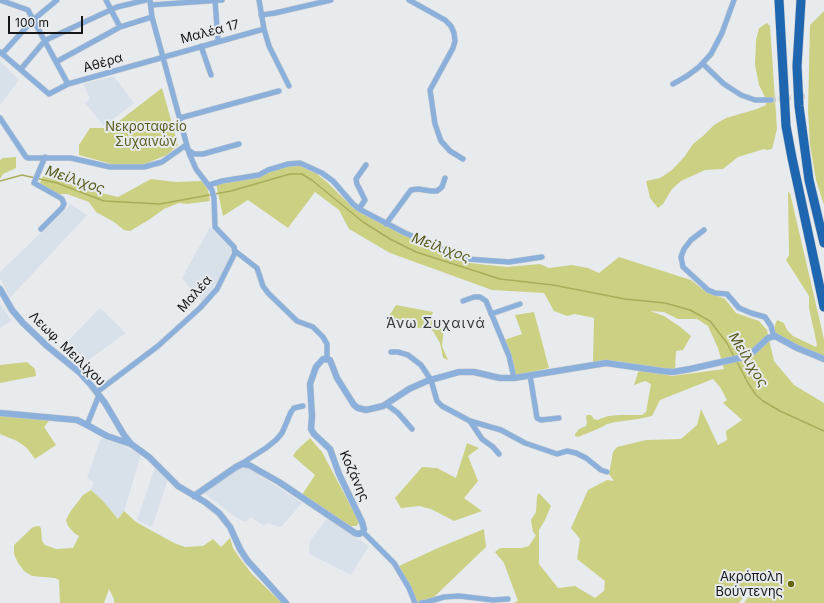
<!DOCTYPE html>
<meta charset="utf-8">
<style>
body{margin:0}
#map{position:relative;width:824px;height:603px;overflow:hidden;background:#e8ebee;font-family:Inter,sans-serif}
canvas{display:block}
.scale{position:absolute;left:8px;top:16px;width:75px;height:18px;box-sizing:border-box;border:2px solid #151617;border-top:0;padding-left:5px;font-size:12px;line-height:14px;white-space:nowrap;color:#151617;-webkit-text-stroke:3px #e8ebee;paint-order:stroke}
</style>
<div id="map">
<canvas width="824" height="603"></canvas>
<div class="scale">100 m</div>
</div>
<script>
const c = document.querySelector('canvas').getContext('2d');
c.lineJoin = 'round';
function fill(path, color) { c.fillStyle = color; c.fill(path, 'evenodd'); }
const shape = rows => new Path2D(rows.map(r => 'M' + r).join(''));
function trace(path, color, width, dash) { c.strokeStyle = color; c.lineWidth = width; c.lineCap = dash ? 'butt' : 'round'; c.setLineDash(dash || []); c.stroke(path); }
function label(font, color, halo, rows, align = 'center') {
  c.font = font + ' Inter,sans-serif'; c.lineWidth = 4; c.setLineDash([]); c.textBaseline = 'middle'; c.strokeStyle = halo; c.fillStyle = color; for (const [text, x, y, turn = 0] of rows) {
    c.save(); c.translate(x, y); c.rotate((+turn || 0) * Math.PI / 180); c.textAlign = isNaN(turn) ? turn : align; if (halo) c.strokeText(text, 0, 0); c.fillText(text, 0, 0); c.restore();
  }
}
fill(shape([
 [0,61,19,80,0,105],
 [114,76,134,103,104,126,85,103,90,98,83,84],
 [71,204,87,215,10,298,0,278,0,272],
 [210,227,233,250,219,280,202,302,182,278],
 [0,304,12,321,0,328],
 [100,308,126,333,84,363,63,346],
 [101,438,123,445,141,455,124,511,118,519,102,500,91,490,94,482,87,478],
 [155,467,168,479,152,527,137,520],
 [241,467,249,468,302,503,281,527,267,523,264,526,251,517,245,522,234,516,204,493,219,481],
 [327,518,369,546,351,575,309,554,310,541]
]), '#d8e0ea');
fill(shape([
 [824,11,824,205,816,180,810,145,808,110,810,25],
 [767,23,770,26,777,129,772,149,767,150,764,149,738,157,723,169,705,170,681,181,672,189,663,204,658,208,650,198,646,181,660,178,672,170,685,156,693,144,703,136,714,125,726,118,757,109,766,105,765,97,759,85,755,65,756,40,759,28],
 [162,88,178,145,167,155,142,165,115,165,79,155,79,145,90,128,110,128],
 [16,157,16,168,3,174,0,179,0,160,3,158],
 [287,166,300,166,317,174,328,183,353,208,414,240,457,260,469,263,507,267,540,264,549,268,572,265,588,268,599,273,619,257,691,280,702,289,725,299,736,313,759,321,767,330,774,361,794,385,824,403,824,603,744,603,753,590,739,594,746,593,739,603,513,603,518,601,504,563,495,552,500,548,521,548,529,546,536,535,533,532,531,520,536,512,537,496,539,493,551,506,545,520,539,530,539,564,558,588,575,586,595,598,604,591,605,581,577,559,580,539,571,528,588,490,607,480,614,481,609,474,613,452,617,447,646,440,681,439,697,425,701,409,718,445,727,440,726,431,742,420,723,403,727,400,720,387,713,379,660,400,652,416,638,419,616,422,607,424,600,428,578,437,575,436,575,434,579,429,586,426,587,422,586,417,587,415,591,415,594,419,597,420,608,416,620,415,642,415,646,412,651,384,645,381,634,385,639,369,672,376,724,369,718,348,708,326,697,319,678,319,664,312,650,311,664,316,679,326,691,336,683,350,676,351,675,371,669,371,618,361,593,362,594,318,575,314,567,316,554,311,544,293,492,290,390,253,349,229,339,210,315,192,288,228,248,200,223,216,216,184,258,178,267,172],
 [43,176,97,192,118,197,151,179,176,182,202,181,208,190,210,201,187,204,179,203,164,209,147,221,130,231,124,230,114,222,96,212,89,202,67,194,59,194,52,191,40,183],
 [788,192,790,193,793,206,821,326,824,340,824,357,801,348,776,334,774,328,777,320,784,323,787,330,793,336,816,347,817,345,809,308,809,296,786,260,789,255],
 [396,305,433,312,430,320,444,328,442,346,448,360,443,358,440,343,433,331,426,328,413,328,387,319],
 [534,312,549,368,517,375,514,371,504,340,522,334,515,315],
 [27,362,35,369,36,376,0,383,0,365],
 [0,414,50,420,44,427,56,445,35,459,27,448,17,441,0,434],
 [310,438,322,452,355,514,359,523,356,526,350,526,302,495,315,475,293,456,296,451],
 [467,443,479,448,468,456,478,481,464,498,482,511,454,521,431,509,419,506,401,508,395,498,422,467,437,468,456,478],
 [91,490,102,500,118,519,124,511,136,522,174,543,185,547,203,546,213,539,221,547,230,538,233,548,239,557,252,574,282,603,114,603,114,599,109,589,104,603,60,603,59,580,55,578,32,576,24,571,18,563,14,554,14,545,33,527,39,526,41,528,42,541,45,545,56,549,73,548,79,536,74,533,68,526,66,520,70,512,83,495],
 [484,529,486,547,434,597,425,601,417,602,399,566,438,548]
]), '#ccd083');
trace(shape([
 [0,181,22,175,57,183,104,201,160,204,231,191,290,174,302,174,313,181,363,222,390,239,416,252,500,279,553,285,625,299,665,303,690,310,710,321,727,343,734,357],
 [736,360,748,383,756,395,763,401,780,411,824,431]
]), '#a9ad5a', 1.5);
trace(shape([
 [771,100,805,96]
]), '#c8cbce', 5, [5, 2.5]);
const minor = shape([
 [0,0,28,10,68,84],
 [106,0,120,27],
 [215,0,218,41],
 [259,0,264,29,269,46,289,86],
 [409,0,445,20,451,26,454,33,455,41,453,48,430,90,435,124,441,141,450,151,463,159],
 [151,5,222,0],
 [261,15,275,13,331,0],
 [201,46,211,75],
 [0,52,49,94,68,84,264,29],
 [2,54,33,20,57,0],
 [56,62,120,27,152,17],
 [703,64,724,84,741,95,755,100,771,100],
 [21,69,42,44,48,39,117,7,146,0],
 [673,84,687,76,699,67,711,54,722,33,734,0],
 [0,118,26,157,28,158,71,158,110,167,144,167,162,162,186,145],
 [180,118,279,91],
 [187,149,194,154,203,154,239,144],
 [209,185,222,181,259,175,268,170,288,164,300,163,322,173,333,181,353,204,359,209,405,233,452,253,467,259,509,262,542,257],
 [359,209,365,200,357,184,356,179,366,165],
 [386,224,411,190,418,189,431,191,437,191,442,187,445,178],
 [41,229,62,208,64,204,62,199,59,197,34,183,45,157],
 [704,230,691,240,684,249,681,257,683,267,708,290,715,293,727,294,739,308,751,313,765,317,771,326,774,337],
 [235,251,257,268,263,286,268,293,297,321,313,327,323,337,327,344,327,359],
 [463,301,474,297,480,297,486,301,509,356,514,378],
 [491,314,520,304],
 [391,352,398,352,408,355,421,365,431,380,437,401,442,406,470,421,501,430,525,443,557,454,567,451,576,453,586,458,601,470,607,472],
 [530,375,537,418,541,420,559,418],
 [97,392,158,346,200,308,217,289,235,253,234,247,215,227,214,198,212,190,196,169,189,153,152,17,150,0],
 [386,404,398,413,412,429],
 [470,421,482,439,493,447,499,454],
 [87,425,99,395],
 [241,464,266,448,276,440,282,433,291,412,294,408,303,406],
 [363,532,394,563,409,588,415,603],
 [421,603,427,602,444,597,459,596,493,600,508,599]
]);
const tertiary = shape([
 [0,289,12,310,23,323,47,346,79,372,91,385,105,403,124,435,131,444],
 [0,413,77,420,87,425,107,436,131,444,149,457,178,486,205,502,219,513,230,527,240,549,247,560,286,603],
 [194,496,236,467,242,464,249,465,279,482,355,533,359,534,363,532,364,529,362,522,339,474,330,449,314,434,311,429,312,416,310,384,316,367,323,359,330,360,337,378,354,405,358,408,366,410,383,406,409,389,427,381,459,372,474,372,500,378,514,378,606,363,662,371,673,372,690,369,744,357,753,352,768,338,775,336,797,348,824,359]
]);
const motorway = shape([
 [779,0,786,126,792,158,824,307],
 [801,0,797,66,799,106,809,180,824,243]
]);
trace(minor, '#c6c9cc', 6);
trace(tertiary, '#c6c9cc', 7);
trace(motorway, '#c6c9cc', 10);
trace(minor, '#8ab0db', 5);
trace(tertiary, '#8ab0db', 6);
trace(motorway, '#1e66af', 9);
for (const [x, y, r, color] of [
 [791,584,4,"#656804"]
]) { const dot = new Path2D(); dot.arc(x, y, r, 0, 2 * Math.PI); c.fillStyle = color; c.fill(dot); trace(dot, '#e8ebee', 1.5); }
label('13px', '#151617', '#e8ebee', [
 ["Μαλέα 17",210,32,-15],
 ["Αθέρα",103,63,-16],
 ["Μαλέα",195,294,-48],
 ["Λεωφ. Μειλίχου",67,349,44],
 ["Κοζάνης",354,476,66]
]);
label('13px', '#5a5c1f', '#e8ebee', [
 ["Νεκροταφείο",146,127],
 ["Συχαινών",146,142]
]);
label('13px', '#151617', '#e8ebee', [
 ["Ακρόπολη",783,577],
 ["Βούντενης",783,592]
], 'right');
label('italic 14px', '#595b1e', '#e8ebee', [
 ["Μείλιχος",75,180,18],
 ["Μείλιχος",441,248,20],
 ["Μείλιχος",748,360,58]
]);
c.letterSpacing = '1px';
label('14px', '#36383b', '#e8ebee', [
 ["Άνω Συχαινά",436,324]
]);
c.letterSpacing = '0px';
</script>
